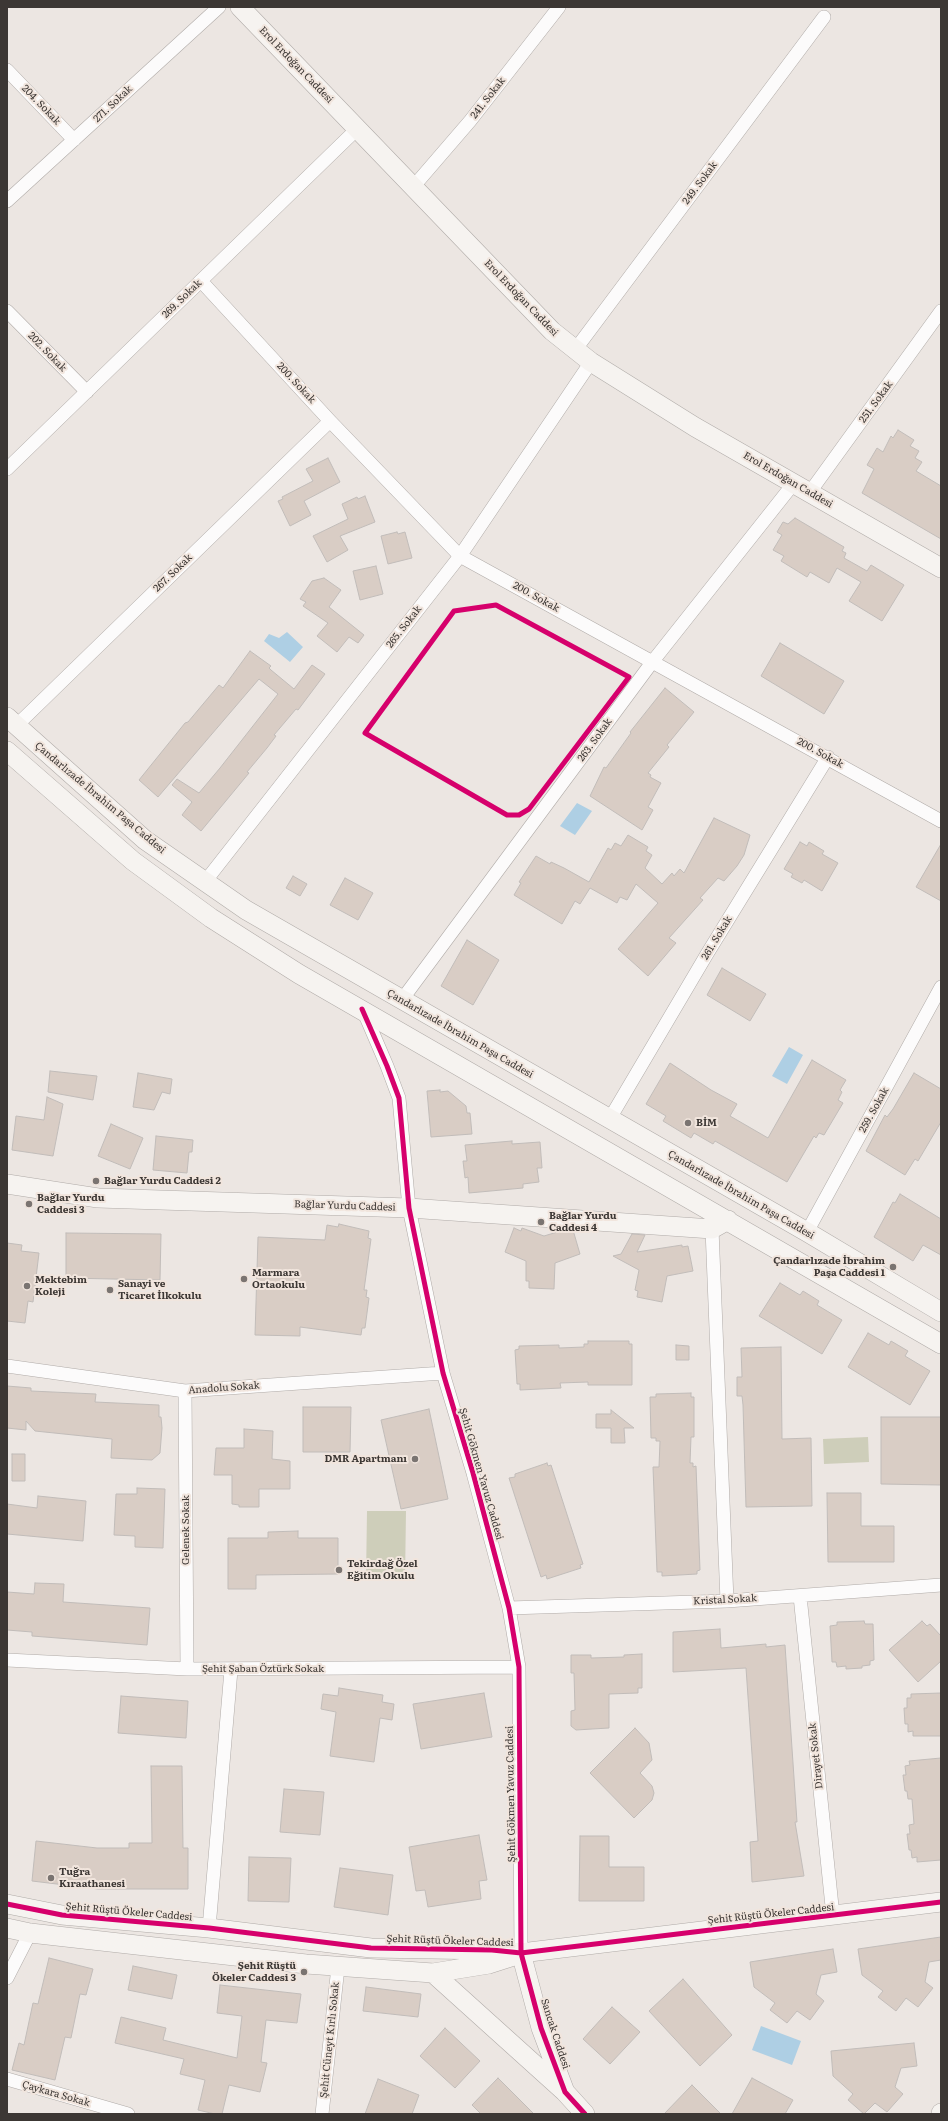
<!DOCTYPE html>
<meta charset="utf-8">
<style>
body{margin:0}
#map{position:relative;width:948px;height:2121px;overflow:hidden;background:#ece6e2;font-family:Literata,serif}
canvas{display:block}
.frame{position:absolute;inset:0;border:8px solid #3c3734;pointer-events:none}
</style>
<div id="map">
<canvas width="948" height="2121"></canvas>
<div class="frame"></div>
</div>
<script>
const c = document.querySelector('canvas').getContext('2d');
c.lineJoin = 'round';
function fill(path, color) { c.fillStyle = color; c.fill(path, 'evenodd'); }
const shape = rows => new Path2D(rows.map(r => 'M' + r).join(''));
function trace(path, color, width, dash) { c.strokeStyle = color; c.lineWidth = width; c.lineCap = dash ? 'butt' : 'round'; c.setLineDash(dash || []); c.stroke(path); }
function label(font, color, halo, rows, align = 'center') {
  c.font = font + ' Literata,serif'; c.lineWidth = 4; c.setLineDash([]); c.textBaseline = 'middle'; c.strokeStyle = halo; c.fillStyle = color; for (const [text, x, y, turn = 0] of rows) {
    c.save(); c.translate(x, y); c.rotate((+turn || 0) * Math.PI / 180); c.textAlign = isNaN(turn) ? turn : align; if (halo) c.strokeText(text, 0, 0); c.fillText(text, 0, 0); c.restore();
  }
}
fill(shape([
 [868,1437,869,1462,824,1464,823,1439],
 [367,1511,406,1511,405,1580,366,1579]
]), '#ceceba');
fill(shape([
 [287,632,303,647,290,662,264,641,269,634,279,638],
 [577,803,592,811,575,835,560,826],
 [789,1047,803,1055,787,1084,772,1076],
 [761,2026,801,2041,792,2065,752,2050]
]), '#aecfe4');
const building = shape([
 [898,430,914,440,910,446,919,451,915,458,922,462,916,471,941,486,941,539,862,493,874,469,867,465,877,448,883,452,891,436,893,438,898,430],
 [328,458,340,482,304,501,311,515,290,526,278,501,283,499,282,497,313,481,306,469,328,458],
 [365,496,375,522,340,536,348,550,327,562,313,536,348,519,342,504,357,497,358,499,365,496],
 [795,518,844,547,842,551,846,553,844,558,867,571,871,565,904,585,882,621,849,601,861,582,837,568,829,583,810,572,807,577,781,561,784,556,773,550,782,535,777,532,783,522,788,524,795,518],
 [397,532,398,534,405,532,412,558,388,564,381,536,397,532],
 [376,566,383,594,360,600,353,571,376,566],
 [324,578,341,590,329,607,364,635,358,643,349,637,337,652,317,636,328,623,303,606,306,602,300,599,312,581,324,578],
 [780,643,844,681,824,714,761,676,780,643],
 [250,651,271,666,269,668,271,670,294,689,312,665,325,674,298,710,296,709,274,735,276,736,267,748,247,772,249,773,201,831,182,815,192,802,172,785,177,779,199,793,220,768,278,694,259,679,158,797,139,780,185,723,188,722,219,685,223,688,250,651],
 [665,688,694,712,667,745,669,747,648,773,651,775,650,777,661,783,648,807,653,810,642,830,590,796,604,767,606,768,631,733,630,732,665,688],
 [714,818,750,835,744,855,737,866,724,881,718,878,700,898,703,900,669,938,676,943,648,976,618,949,658,903,636,884,627,900,620,897,617,903,590,888,580,904,575,901,562,924,514,895,521,883,519,882,536,856,550,864,551,862,564,868,589,882,608,848,611,850,615,843,621,846,628,835,648,847,646,851,652,855,645,868,662,884,672,873,674,876,680,869,684,873,714,818],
 [800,842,807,846,809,842,824,851,822,854,838,863,822,891,804,880,802,883,791,877,793,874,784,869,800,842],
 [941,844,941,901,916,887,941,844],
 [293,876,307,884,300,896,286,888,293,876],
 [345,878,373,893,358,920,330,905,345,878],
 [467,940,499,960,473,1005,441,986,467,940],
 [722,968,766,994,750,1021,707,995,722,968],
 [812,1060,846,1080,840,1090,842,1092,838,1100,843,1103,824,1135,819,1133,816,1138,814,1136,787,1182,715,1141,713,1144,694,1133,691,1138,663,1121,666,1116,646,1104,670,1063,711,1090,737,1104,730,1116,768,1138,812,1060],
 [50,1071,97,1076,93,1100,48,1092,50,1071],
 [138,1073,172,1079,170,1094,162,1092,154,1110,133,1107,138,1073],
 [914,1073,941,1089,941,1122,918,1161,915,1159,905,1175,866,1151,885,1115,887,1117,893,1109,914,1073],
 [440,1090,440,1092,448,1091,466,1106,467,1113,470,1113,472,1134,431,1137,427,1091,440,1090],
 [47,1097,63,1104,53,1156,12,1150,16,1116,44,1120,47,1097],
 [111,1124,143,1138,130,1169,98,1156,111,1124],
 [156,1136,193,1140,192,1152,189,1152,187,1173,153,1170,156,1136],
 [512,1141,512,1144,540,1142,542,1168,537,1168,539,1182,523,1184,523,1188,469,1193,468,1177,465,1178,463,1161,467,1161,465,1145,512,1141],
 [900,1194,941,1219,941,1255,923,1245,913,1261,874,1237,893,1202,895,1203,900,1194],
 [339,1224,369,1231,368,1238,371,1239,364,1290,367,1290,366,1297,369,1298,365,1328,362,1328,361,1335,300,1327,300,1336,255,1335,258,1237,325,1240,327,1225,338,1227,339,1224],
 [514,1228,521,1231,522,1228,544,1236,564,1230,566,1232,573,1230,580,1254,555,1263,554,1289,529,1288,529,1281,526,1281,526,1261,505,1252,514,1228],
 [66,1233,161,1234,160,1280,66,1278,66,1233],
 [632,1234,645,1235,637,1252,682,1245,682,1247,688,1246,693,1271,667,1276,662,1302,637,1297,638,1291,635,1290,639,1270,613,1256,621,1254,632,1234],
 [7,1243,22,1245,21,1251,39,1253,33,1302,28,1301,25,1323,7,1321,7,1243],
 [780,1283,800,1295,803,1291,819,1301,817,1305,842,1320,822,1354,759,1316,780,1283],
 [868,1333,889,1345,891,1341,908,1351,905,1356,930,1371,910,1405,848,1367,868,1333],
 [588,1341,629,1341,629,1344,632,1344,632,1385,588,1385,588,1382,560,1383,561,1388,520,1390,520,1384,517,1384,515,1350,519,1349,519,1346,559,1345,559,1348,584,1347,584,1344,588,1344,588,1341],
 [676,1345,689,1346,689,1360,676,1360,676,1345],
 [781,1347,782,1439,811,1438,812,1506,746,1507,743,1405,742,1396,737,1396,737,1377,742,1377,741,1348,781,1347],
 [7,1386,31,1388,31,1391,96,1394,95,1402,159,1405,159,1417,161,1417,162,1428,160,1453,152,1460,111,1458,112,1439,35,1431,26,1421,26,1430,7,1428,7,1386],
 [691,1393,691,1397,694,1397,694,1437,691,1437,690,1463,693,1463,693,1467,696,1466,700,1570,697,1571,697,1574,662,1576,662,1572,657,1572,653,1467,659,1467,660,1441,656,1441,656,1438,651,1438,650,1397,656,1397,656,1394,691,1393],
 [303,1407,351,1407,350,1452,303,1452,303,1407],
 [429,1409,448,1499,401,1509,381,1420,429,1409],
 [611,1410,634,1428,624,1428,625,1443,611,1443,611,1428,596,1428,596,1414,611,1414,611,1410],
 [881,1417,941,1417,941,1485,881,1484,881,1417],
 [244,1429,273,1431,272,1459,290,1461,290,1489,259,1489,259,1507,239,1507,239,1505,232,1504,232,1475,214,1475,216,1448,244,1448,244,1429],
 [12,1454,25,1454,25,1481,12,1481,12,1454],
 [547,1463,548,1466,551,1465,583,1564,580,1565,581,1568,547,1579,546,1575,541,1577,509,1478,515,1477,515,1474,547,1463],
 [137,1488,165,1489,163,1548,135,1547,135,1536,114,1535,116,1494,137,1494,137,1488],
 [827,1493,861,1493,861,1526,894,1526,894,1562,828,1562,827,1493],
 [38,1496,86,1501,83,1541,7,1534,7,1504,37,1508,38,1496],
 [298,1531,298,1538,338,1538,338,1574,256,1575,256,1589,228,1589,228,1538,268,1538,268,1532,298,1531],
 [35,1583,64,1584,63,1602,150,1608,147,1645,32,1636,32,1632,7,1630,7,1592,34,1594,35,1583],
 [864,1621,865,1624,873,1624,874,1660,870,1661,870,1665,862,1666,862,1668,846,1669,846,1666,837,1667,836,1662,832,1662,830,1626,837,1625,837,1622,864,1621],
 [922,1621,927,1626,930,1624,941,1636,941,1661,918,1682,889,1650,922,1621],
 [720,1629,721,1648,766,1644,766,1647,785,1645,797,1822,795,1822,804,1876,752,1882,750,1842,758,1841,746,1668,673,1672,673,1632,720,1629],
 [642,1654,642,1688,638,1688,638,1693,609,1694,609,1728,576,1730,571,1726,571,1711,575,1710,574,1673,571,1673,571,1655,591,1655,591,1658,624,1657,624,1655,642,1654],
 [339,1688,383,1695,382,1702,394,1704,392,1720,380,1718,374,1762,330,1756,336,1712,321,1709,323,1694,338,1696,339,1688],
 [484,1693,492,1737,421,1749,413,1704,484,1693],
 [941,1693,941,1736,913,1736,913,1731,908,1732,908,1724,905,1724,904,1708,907,1708,907,1698,911,1698,911,1694,941,1693],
 [121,1696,188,1701,186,1738,118,1733,121,1696],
 [635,1728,649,1743,652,1760,640,1773,652,1786,654,1793,652,1800,634,1818,590,1773,635,1728],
 [941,1758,941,1860,917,1862,917,1857,912,1858,911,1850,909,1850,907,1834,910,1834,909,1825,914,1824,912,1799,908,1799,907,1791,905,1791,903,1775,906,1775,905,1766,910,1765,909,1761,941,1758],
 [151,1766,182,1766,183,1848,188,1848,188,1889,98,1889,32,1881,36,1841,97,1848,129,1848,129,1843,152,1843,151,1766],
 [284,1789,324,1792,320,1835,280,1832,284,1789],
 [479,1835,487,1880,479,1881,481,1899,428,1907,425,1890,416,1891,409,1847,479,1835],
 [580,1836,609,1836,609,1867,644,1867,644,1901,579,1901,580,1836],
 [249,1857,291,1858,289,1902,248,1901,249,1857],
 [340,1868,393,1875,388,1915,334,1907,340,1868],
 [941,1937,941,1960,929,1962,925,1982,933,1988,918,2007,906,1998,896,2011,878,1997,883,1991,862,1975,858,1949,941,1937],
 [833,1949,837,1972,821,1975,816,1994,824,2001,810,2020,797,2011,787,2023,770,2010,775,2003,754,1987,750,1962,833,1949],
 [49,1958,93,1969,86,1995,80,1994,71,2038,65,2037,55,2080,12,2070,19,2043,24,2045,33,2003,38,2004,49,1958],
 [133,1966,177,1975,172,1999,128,1990,133,1966],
 [683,1979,732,2035,700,2066,649,2011,683,1979],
 [220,1985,301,1994,297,2023,266,2020,261,2062,267,2063,260,2092,229,2085,222,2114,215,2114,198,2110,205,2080,180,2074,184,2059,115,2043,121,2017,166,2028,163,2040,237,2058,242,2016,217,2013,220,1985],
 [366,1987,421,1994,418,2017,363,2011,366,1987],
 [612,2007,640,2032,610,2064,583,2039,612,2007],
 [445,2028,480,2061,455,2088,420,2056,445,2028],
 [914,2043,917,2066,901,2068,895,2087,903,2094,887,2112,875,2103,864,2114,848,2100,853,2094,833,2076,831,2051,914,2043],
 [498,2078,534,2114,481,2114,472,2105,498,2078],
 [752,2078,793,2100,785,2114,732,2114,752,2078],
 [378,2079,419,2095,412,2114,365,2114,378,2079],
 [692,2085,721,2114,664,2114,692,2085]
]);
fill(building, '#d9cdc5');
trace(building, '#c1bcb9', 1);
const street = shape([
 [7,70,74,140],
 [414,186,470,121,559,7],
 [7,201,219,7],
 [201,281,330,421,460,556,941,821],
 [7,311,87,392],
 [575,350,824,17],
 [7,469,357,129],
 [810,492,941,311],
 [16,726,330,421],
 [204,883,460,556,591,362],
 [401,1001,653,661,794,483],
 [363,1010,387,1066,399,1098,409,1208,443,1373,473,1473,509,1608,519,1667,521,1953],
 [609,1120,707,954,828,757],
 [712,1229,727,1601],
 [807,1232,941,987],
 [7,1366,185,1391,443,1373],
 [185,1391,187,1669],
 [800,1596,833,1916],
 [509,1608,727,1601,941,1585],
 [7,1660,187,1669,519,1667],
 [209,1928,231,1670],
 [7,1978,30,1933],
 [7,2079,128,2114],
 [322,2114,338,1967]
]);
const secondary = shape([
 [240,7,552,331,591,362,695,427,941,568],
 [7,717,145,840,246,910,807,1232,941,1312],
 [7,751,133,861,211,918,299,974,941,1344],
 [7,1184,98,1198,409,1208,712,1229,728,1220],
 [7,1904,62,1915,209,1928,371,1948,492,1950,521,1953,941,1902],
 [7,1928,30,1933,306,1964,433,1973,489,1964,517,1955],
 [521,1953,541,2028,565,2092,585,2114],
 [433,1973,565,2092],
 [941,2114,941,2113]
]);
trace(street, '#b0aba8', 14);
trace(secondary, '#b0aba8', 20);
trace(street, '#fcfbfb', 13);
trace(secondary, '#f6f3f0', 19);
trace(shape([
 [496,605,629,677,529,809,519,815,507,815,365,733,454,611,496,605],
 [362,1009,387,1066,399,1098,409,1208,443,1373,473,1473,509,1608,519,1667,521,1953,541,2028,565,2092,585,2114],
 [7,1904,62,1915,209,1928,371,1948,492,1950,521,1953,941,1902]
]), '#d6006c', 5);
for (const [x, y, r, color] of [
 [688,1123,4,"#7a7471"],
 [96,1181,4,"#7a7471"],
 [29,1204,4,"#7a7471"],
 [541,1222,4,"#7a7471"],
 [893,1267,4,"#7a7471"],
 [244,1279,4,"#7a7471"],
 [27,1286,4,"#7a7471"],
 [110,1290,4,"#7a7471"],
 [415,1459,4,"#7a7471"],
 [339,1570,4,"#7a7471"],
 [51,1878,4,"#7a7471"],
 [304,1972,4,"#7a7471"]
]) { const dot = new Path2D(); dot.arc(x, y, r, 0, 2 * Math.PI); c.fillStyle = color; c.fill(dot); trace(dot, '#f1e5dd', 1.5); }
label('10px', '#3c3734', '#f1e5dd', [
 ["Erol Erdoğan Caddesi",296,65,46],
 ["241. Sokak",488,98,-52],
 ["271. Sokak",113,104,-43],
 ["204. Sokak",41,105,46],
 ["249. Sokak",700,183,-53],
 ["Erol Erdoğan Caddesi",521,298,46],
 ["269. Sokak",182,299,-44],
 ["202. Sokak",47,352,46],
 ["200. Sokak",296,383,47],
 ["251. Sokak",876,402,-54],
 ["Erol Erdoğan Caddesi",788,480,30],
 ["267. Sokak",173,573,-44],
 ["200. Sokak",536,597,29],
 ["265. Sokak",404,627,-52],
 ["263. Sokak",595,740,-54],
 ["200. Sokak",820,753,29],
 ["Çandarlızade İbrahim Paşa Caddesi",100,798,40],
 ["261. Sokak",717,938,-59],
 ["Çandarlızade İbrahim Paşa Caddesi",460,1034,30],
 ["259. Sokak",874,1110,-61],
 ["Çandarlızade İbrahim Paşa Caddesi",741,1195,30],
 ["Bağlar Yurdu Caddesi",345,1206,2],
 ["Anadolu Sokak",224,1388,-4],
 ["Şehit Gökmen Yavuz Caddesi",481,1474,74],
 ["Gelenek Sokak",186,1530,-90],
 ["Kristal Sokak",725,1600,-3],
 ["Şehit Şaban Öztürk Sokak",263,1669],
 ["Dirayet Sokak",816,1756,-96],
 ["Şehit Gökmen Yavuz Caddesi",511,1794,-91],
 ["Şehit Rüştü Ökeler Caddesi",129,1912,5],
 ["Şehit Rüştü Ökeler Caddesi",771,1914,-6],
 ["Şehit Rüştü Ökeler Caddesi",450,1941,2],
 ["Sancak Caddesi",555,2034,72],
 ["Şehit Cüneyt Kırlı Sokak",330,2040,-84],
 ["Çaykara Sokak",56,2094,16]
]);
label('bold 10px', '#3c3734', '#f1e5dd', [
 ["BİM",696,1123],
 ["Bağlar Yurdu Caddesi 2",104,1181],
 ["Bağlar Yurdu",37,1198],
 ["Caddesi 3",37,1210],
 ["Bağlar Yurdu",549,1216],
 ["Caddesi 4",549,1228],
 ["Çandarlızade İbrahim",885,1261,"right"],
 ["Paşa Caddesi 1",885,1273,"right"],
 ["Marmara",252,1273],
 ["Ortaokulu",252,1285],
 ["Mektebim",35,1280],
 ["Koleji",35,1292],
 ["Sanayi ve",118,1284],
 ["Ticaret İlkokulu",118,1296],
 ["DMR Apartmanı",407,1459,"right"],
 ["Tekirdağ Özel",347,1564],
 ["Eğitim Okulu",347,1576],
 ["Tuğra",59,1872],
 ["Kıraathanesi",59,1884],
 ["Şehit Rüştü",296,1966,"right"],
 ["Ökeler Caddesi 3",296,1978,"right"]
], 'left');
</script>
